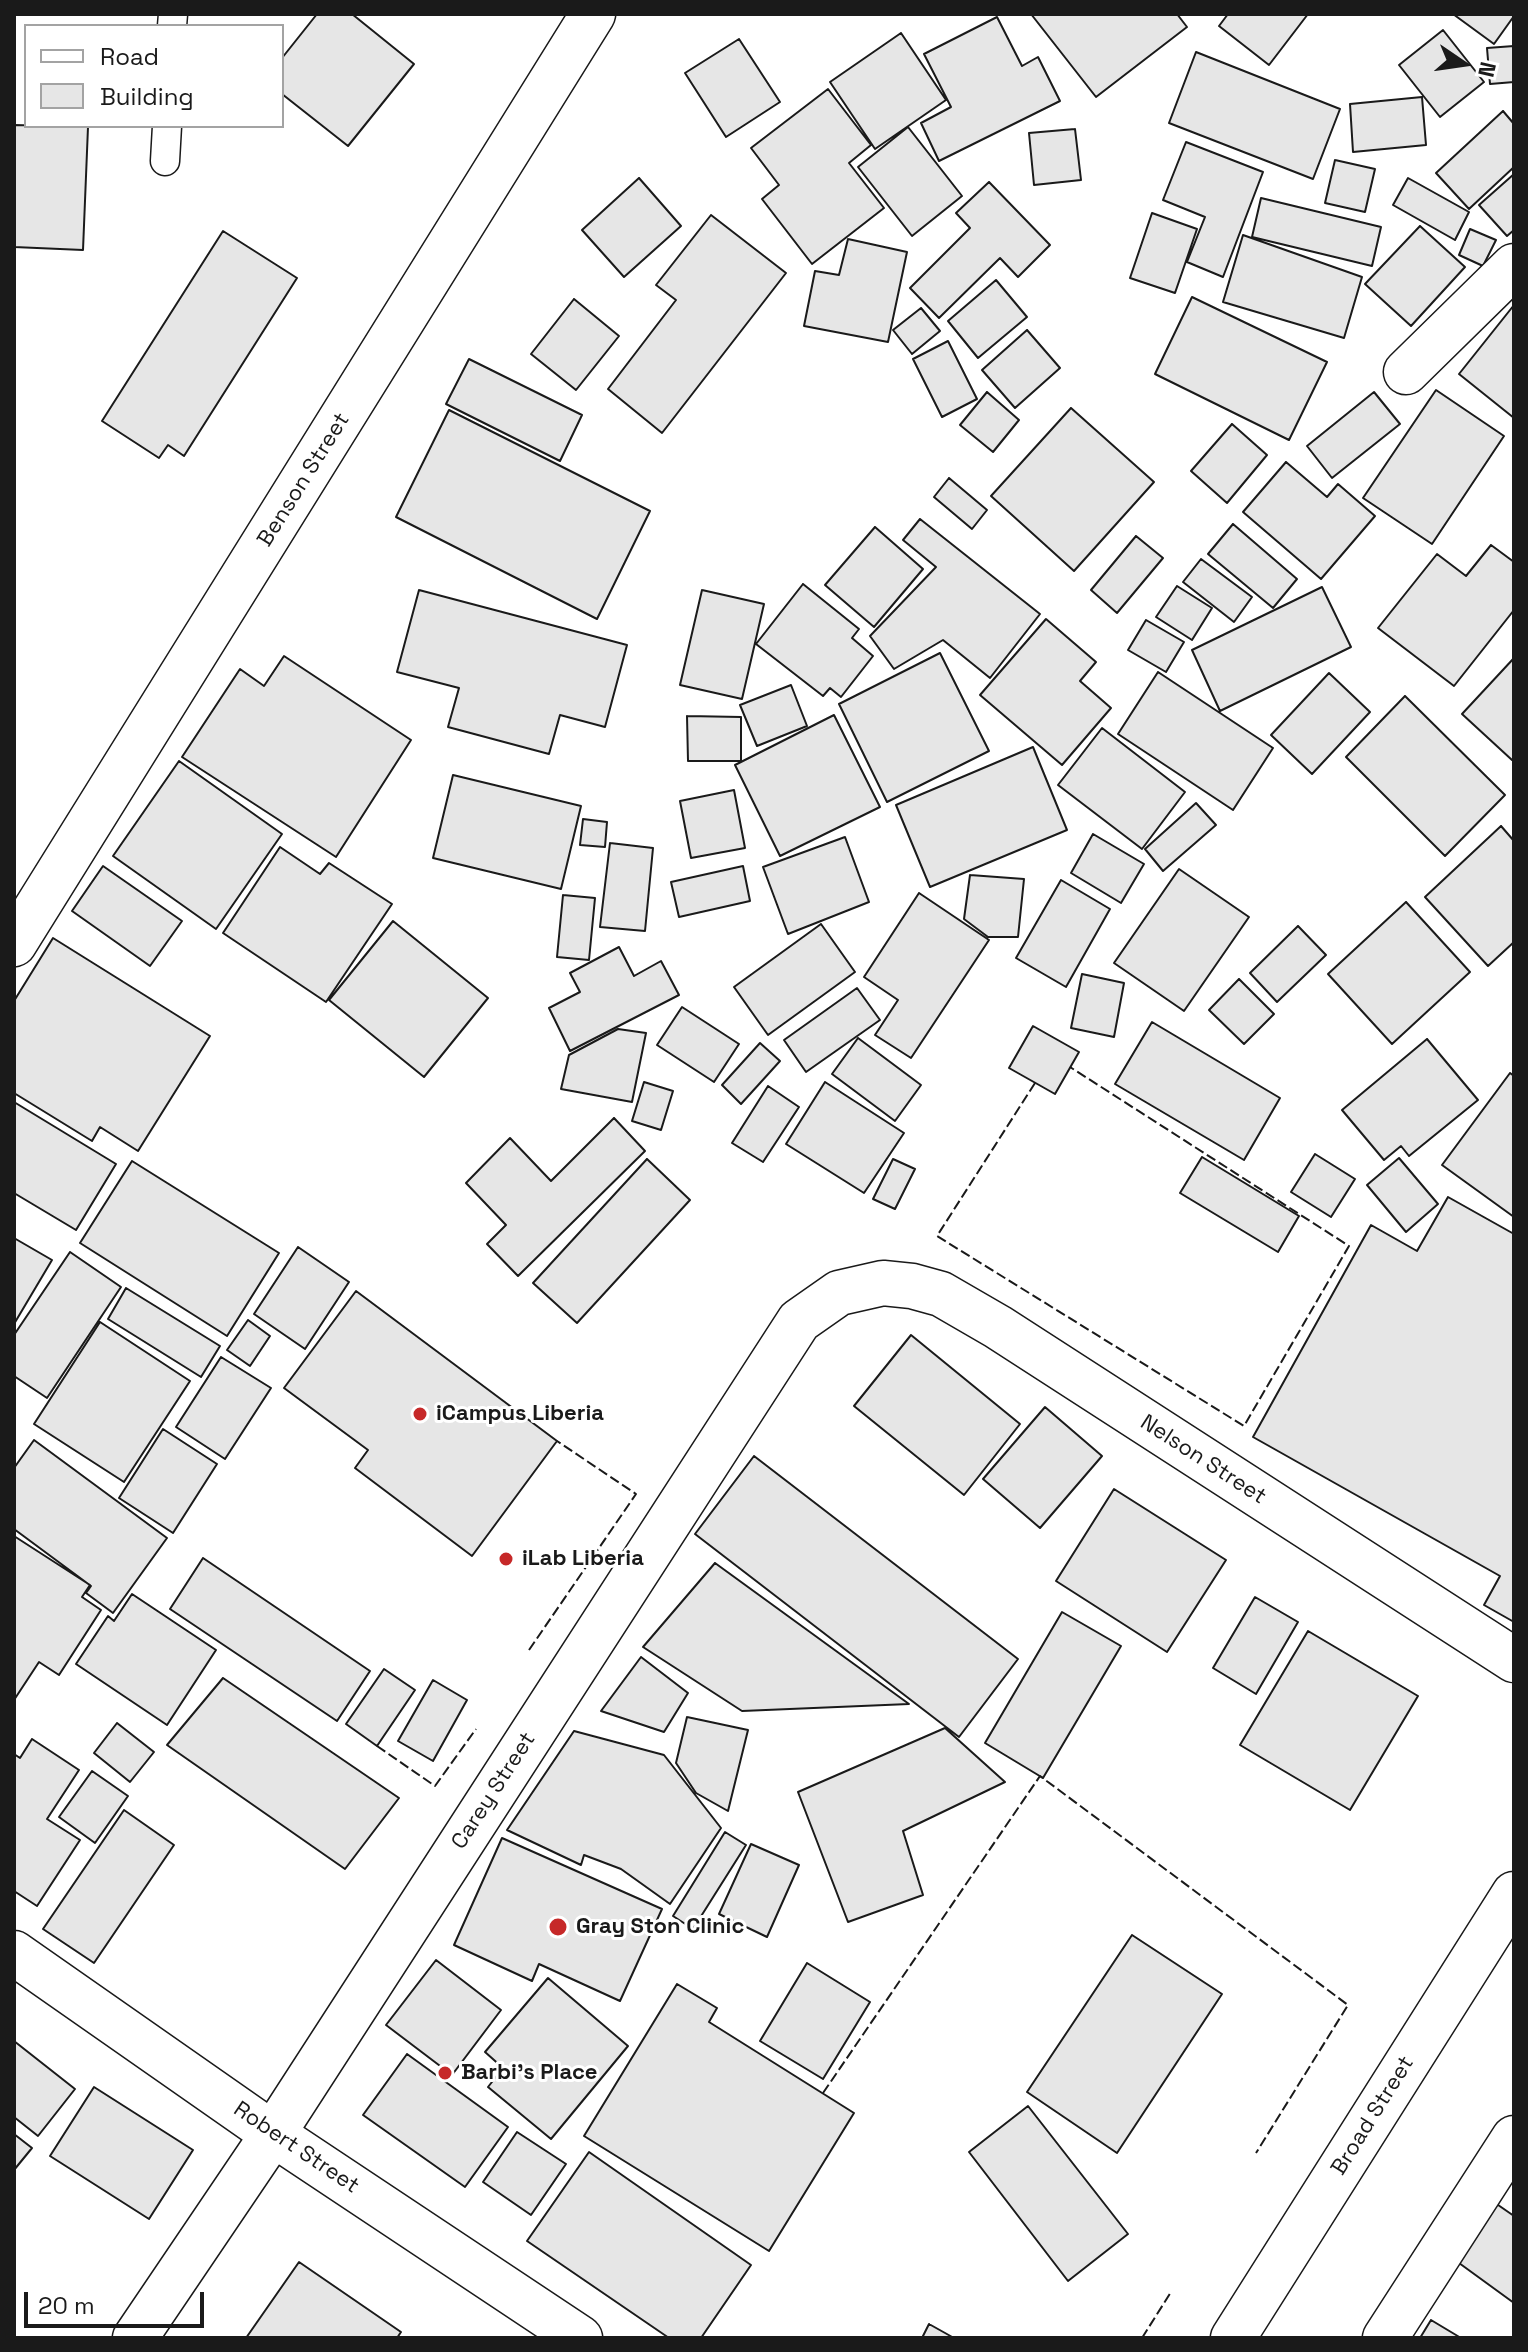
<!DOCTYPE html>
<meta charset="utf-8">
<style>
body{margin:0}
#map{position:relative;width:1528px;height:2352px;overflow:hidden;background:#fff;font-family:"Space Grotesk",sans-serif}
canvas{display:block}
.frame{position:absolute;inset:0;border:16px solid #1a1a1a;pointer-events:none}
.legend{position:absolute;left:24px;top:24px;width:260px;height:104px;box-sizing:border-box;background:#fff;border:2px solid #a3a3a3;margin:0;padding:10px 14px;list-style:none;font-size:24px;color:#1a1a1a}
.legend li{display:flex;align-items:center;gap:16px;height:40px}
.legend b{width:40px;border:2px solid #a3a3a3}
.north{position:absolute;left:1424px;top:24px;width:80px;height:80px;-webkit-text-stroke:6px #fff;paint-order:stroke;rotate:103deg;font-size:22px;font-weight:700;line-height:32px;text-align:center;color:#1a1a1a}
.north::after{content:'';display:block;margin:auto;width:28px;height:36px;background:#1a1a1a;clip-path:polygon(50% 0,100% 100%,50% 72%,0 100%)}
.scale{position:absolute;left:24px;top:2292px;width:180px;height:36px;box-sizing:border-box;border:4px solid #1a1a1a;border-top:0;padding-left:10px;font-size:24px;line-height:28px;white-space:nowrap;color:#1a1a1a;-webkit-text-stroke:6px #fff;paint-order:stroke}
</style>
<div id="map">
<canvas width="1528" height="2352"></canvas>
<div class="frame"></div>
<ul class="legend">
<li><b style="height:10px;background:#fff"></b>Road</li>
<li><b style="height:22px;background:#e6e6e6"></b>Building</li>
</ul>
<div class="north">N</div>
<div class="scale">20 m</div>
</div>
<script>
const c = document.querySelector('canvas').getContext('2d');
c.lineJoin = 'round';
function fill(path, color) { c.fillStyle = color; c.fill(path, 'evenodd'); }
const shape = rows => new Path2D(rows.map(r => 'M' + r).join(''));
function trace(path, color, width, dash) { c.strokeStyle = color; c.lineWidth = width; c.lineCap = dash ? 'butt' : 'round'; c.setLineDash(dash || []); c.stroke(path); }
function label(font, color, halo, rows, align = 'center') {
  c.font = font + ' "Space Grotesk",sans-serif'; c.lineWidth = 6; c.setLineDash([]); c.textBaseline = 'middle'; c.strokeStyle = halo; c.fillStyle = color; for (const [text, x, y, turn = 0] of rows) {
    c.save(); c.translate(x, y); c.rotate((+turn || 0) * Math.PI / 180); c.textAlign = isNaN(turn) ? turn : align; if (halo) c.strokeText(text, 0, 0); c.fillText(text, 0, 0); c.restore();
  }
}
const building = shape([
 [317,14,352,14,414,64,348,146,282,94,282,58,317,14],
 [1031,14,1177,14,1187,27,1096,97,1031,14],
 [1228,14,1308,14,1269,65,1219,26,1228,14],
 [1453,14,1514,14,1514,16,1494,44,1453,14],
 [997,17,1022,66,1038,57,1060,101,939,161,921,123,951,107,924,54,997,17],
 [1443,30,1484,82,1440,117,1399,65,1443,30],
 [901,33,946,100,875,149,830,82,901,33],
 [739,39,780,102,726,137,685,73,739,39],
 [1514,46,1514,82,1490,84,1487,48,1514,46],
 [1196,52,1340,109,1313,179,1169,123,1196,52],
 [828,89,871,145,849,163,884,208,812,264,762,199,779,185,751,148,828,89],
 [1422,97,1426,145,1353,152,1350,104,1422,97],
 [1503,111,1514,124,1514,167,1469,209,1436,173,1503,111],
 [14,125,88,127,83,250,14,247,14,125],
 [908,127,962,196,912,236,858,167,908,127],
 [1075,129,1081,180,1034,185,1029,133,1075,129],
 [1186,142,1263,172,1223,277,1187,262,1205,217,1163,200,1186,142],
 [1335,160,1375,169,1365,212,1325,203,1335,160],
 [1514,174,1514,230,1507,236,1479,205,1514,174],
 [639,178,681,226,624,277,582,230,639,178],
 [1408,178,1469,212,1455,240,1393,205,1408,178],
 [989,182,1050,245,1018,277,1000,258,939,318,910,288,970,228,956,213,989,182],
 [1261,198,1381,227,1372,266,1252,237,1261,198],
 [1152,213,1197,229,1175,293,1130,278,1152,213],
 [711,215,786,273,662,433,608,389,676,300,656,285,711,215],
 [1420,226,1465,267,1411,326,1365,284,1420,226],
 [1470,229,1496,240,1483,266,1459,255,1470,229],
 [223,231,297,278,184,456,168,445,159,458,102,421,223,231],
 [1243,235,1362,277,1344,338,1223,302,1243,235],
 [848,239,907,252,888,342,804,326,815,271,839,275,848,239],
 [996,280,1027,317,978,358,948,321,996,280],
 [1192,297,1327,362,1289,440,1155,374,1192,297],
 [574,299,619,336,576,390,531,354,574,299],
 [1514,305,1514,418,1459,374,1514,305],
 [921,308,940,331,912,354,893,330,921,308],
 [1027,330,1060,368,1015,408,982,370,1027,330],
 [948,341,977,399,942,417,913,359,948,341],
 [469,359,582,415,560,461,446,404,469,359],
 [1436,390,1504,436,1432,544,1363,498,1436,390],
 [987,392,1019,420,993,452,960,425,987,392],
 [1374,392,1400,424,1332,478,1307,446,1374,392],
 [1071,408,1154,482,1074,571,991,496,1071,408],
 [449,410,650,511,597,619,396,517,449,410],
 [1232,424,1267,455,1227,503,1191,471,1232,424],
 [1286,462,1327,497,1338,484,1375,516,1321,579,1243,512,1286,462],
 [949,478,987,510,972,529,934,497,949,478],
 [920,519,1040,614,990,678,943,640,894,669,870,636,936,567,903,540,920,519],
 [1233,524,1297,579,1273,608,1208,554,1233,524],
 [875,527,923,569,874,627,825,585,875,527],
 [1136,536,1163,558,1117,613,1091,590,1136,536],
 [1491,545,1514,562,1514,610,1454,686,1378,628,1437,554,1466,576,1491,545],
 [1201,559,1252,597,1234,622,1183,582,1201,559],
 [803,584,859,629,852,638,873,656,841,697,830,688,823,696,756,644,803,584],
 [1177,586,1212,608,1192,640,1156,617,1177,586],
 [1322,587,1351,647,1220,711,1192,650,1322,587],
 [419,590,627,645,605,727,560,715,549,754,448,727,459,688,397,672,419,590],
 [702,590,764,604,742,699,680,685,702,590],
 [1046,619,1096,662,1080,681,1111,708,1062,765,980,695,1046,619],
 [1146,620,1184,642,1166,672,1128,650,1146,620],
 [940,653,989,751,887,802,839,704,940,653],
 [284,656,411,740,336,857,182,757,240,669,264,686,284,656],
 [1514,658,1514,758,1512,760,1462,714,1514,658],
 [1158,672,1273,748,1233,810,1118,734,1158,672],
 [1329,673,1370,712,1312,774,1271,735,1329,673],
 [791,685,807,726,757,746,740,705,791,685],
 [1405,696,1505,795,1445,856,1346,757,1405,696],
 [834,715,880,807,780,856,735,765,834,715],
 [687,716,741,717,741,761,688,761,687,716],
 [1102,728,1185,792,1142,849,1058,785,1102,728],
 [1033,747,1067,830,930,887,896,805,1033,747],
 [179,761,282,834,216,929,113,856,179,761],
 [453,775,581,806,561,889,433,858,453,775],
 [734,790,745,848,691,858,680,801,734,790],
 [1196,803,1216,825,1163,871,1145,849,1196,803],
 [583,819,607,822,605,847,580,845,583,819],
 [1501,826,1514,841,1514,942,1488,966,1425,897,1501,826],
 [1093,834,1144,864,1121,903,1071,873,1093,834],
 [845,837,869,902,788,934,763,867,845,837],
 [610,843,653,848,645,931,600,927,610,843],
 [280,847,320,874,329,863,392,904,326,1002,223,933,280,847],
 [103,866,182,921,150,966,72,911,103,866],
 [743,866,750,901,679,917,671,882,743,866],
 [1179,869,1249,917,1184,1011,1114,963,1179,869],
 [970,875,1024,879,1018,937,988,937,964,919,970,875],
 [1061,880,1110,909,1066,987,1016,958,1061,880],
 [919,893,989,940,911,1058,875,1035,898,1000,864,977,919,893],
 [563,895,595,898,589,960,557,957,563,895],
 [1406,902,1470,972,1392,1044,1328,974,1406,902],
 [393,921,488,998,424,1077,329,1000,393,921],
 [821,924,855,972,768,1035,734,987,821,924],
 [1298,926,1326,955,1277,1002,1250,973,1298,926],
 [53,938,210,1036,138,1151,100,1127,92,1141,14,1093,14,1001,53,938],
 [619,947,634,976,661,961,679,995,570,1051,549,1008,580,992,570,973,619,947],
 [1082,974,1124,983,1114,1037,1071,1028,1082,974],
 [1239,979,1274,1014,1244,1044,1209,1010,1239,979],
 [857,988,880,1020,806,1072,784,1040,857,988],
 [682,1007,739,1044,714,1082,657,1045,682,1007],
 [1152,1022,1280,1098,1244,1160,1115,1084,1152,1022],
 [1033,1026,1079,1052,1055,1094,1009,1068,1033,1026],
 [618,1029,646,1033,632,1102,561,1089,569,1055,618,1029],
 [858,1038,921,1085,895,1121,832,1074,858,1038],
 [1427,1039,1478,1100,1409,1156,1401,1146,1384,1160,1342,1110,1427,1039],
 [760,1043,780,1061,741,1104,722,1085,760,1043],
 [1510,1073,1514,1076,1514,1217,1442,1165,1510,1073],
 [644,1082,673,1091,661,1130,632,1121,644,1082],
 [825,1082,904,1133,864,1193,786,1144,825,1082],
 [768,1086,799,1107,763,1162,732,1143,768,1086],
 [14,1102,116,1164,76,1230,14,1193,14,1102],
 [614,1118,645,1151,518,1276,487,1244,506,1225,466,1183,510,1138,551,1181,614,1118],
 [1315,1154,1355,1179,1331,1217,1291,1192,1315,1154],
 [1202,1157,1299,1216,1278,1252,1180,1193,1202,1157],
 [1399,1158,1438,1204,1406,1232,1367,1185,1399,1158],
 [647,1159,690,1200,577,1323,533,1283,647,1159],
 [893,1159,915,1169,895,1209,873,1199,893,1159],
 [132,1161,279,1253,227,1336,80,1243,132,1161],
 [1448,1197,1514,1234,1514,1622,1484,1605,1500,1576,1253,1437,1371,1225,1417,1251,1448,1197],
 [14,1238,52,1260,14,1324,14,1238],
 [298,1247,349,1282,305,1349,254,1314,298,1247],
 [70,1252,121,1287,47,1398,14,1376,14,1335,70,1252],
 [126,1288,220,1346,201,1377,108,1319,126,1288],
 [356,1291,557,1441,472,1556,355,1468,368,1450,284,1388,356,1291],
 [248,1320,270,1336,250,1366,227,1350,248,1320],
 [100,1322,190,1381,124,1482,34,1424,100,1322],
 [911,1335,1020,1424,964,1495,854,1406,911,1335],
 [221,1357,271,1388,225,1459,176,1427,221,1357],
 [1045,1407,1102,1456,1040,1528,983,1479,1045,1407],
 [163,1429,217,1464,173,1533,119,1498,163,1429],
 [34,1440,167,1538,113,1613,86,1593,91,1586,14,1529,14,1468,34,1440],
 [754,1456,1018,1659,959,1737,695,1534,754,1456],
 [1114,1489,1226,1560,1167,1652,1056,1581,1114,1489],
 [14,1536,90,1585,82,1597,101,1610,59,1675,39,1662,14,1700,14,1536],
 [203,1558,370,1671,337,1721,170,1609,203,1558],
 [715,1563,909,1704,742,1711,643,1647,715,1563],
 [132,1594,216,1650,167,1725,76,1664,108,1616,114,1621,132,1594],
 [1255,1597,1298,1622,1256,1694,1213,1668,1255,1597],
 [1062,1612,1121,1646,1043,1778,985,1743,1062,1612],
 [1308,1631,1418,1696,1350,1810,1240,1745,1308,1631],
 [641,1657,688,1693,664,1732,601,1711,641,1657],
 [384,1669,415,1690,377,1746,346,1724,384,1669],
 [223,1678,399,1798,345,1869,167,1745,223,1678],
 [433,1680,467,1700,433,1761,398,1741,433,1680],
 [687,1717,748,1730,728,1811,696,1793,676,1763,687,1717],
 [117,1723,154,1752,130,1782,94,1753,117,1723],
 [945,1728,1005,1782,903,1831,923,1895,848,1922,798,1792,945,1728],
 [574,1731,664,1755,721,1828,670,1904,621,1869,584,1855,581,1865,507,1830,574,1731],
 [32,1739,79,1770,47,1819,80,1840,37,1906,14,1891,14,1754,20,1758,32,1739],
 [92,1771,128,1796,95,1843,59,1817,92,1771],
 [124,1810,174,1845,94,1963,43,1929,124,1810],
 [725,1832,746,1845,693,1929,673,1916,725,1832],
 [502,1838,662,1909,620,2001,539,1964,532,1981,454,1945,502,1838],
 [751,1844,799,1865,767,1937,719,1914,751,1844],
 [1132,1935,1222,1994,1117,2153,1027,2092,1132,1935],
 [436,1960,501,2010,452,2075,386,2025,436,1960],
 [807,1963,870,2002,823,2079,760,2041,807,1963],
 [548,1978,628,2046,551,2139,488,2087,503,2068,485,2052,548,1978],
 [677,1984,717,2008,709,2022,854,2113,769,2251,584,2136,677,1984],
 [14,2041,75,2089,38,2136,14,2117,14,2041],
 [407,2054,508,2127,465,2187,363,2115,407,2054],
 [94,2087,193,2150,149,2219,50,2156,94,2087],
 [1028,2106,1128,2234,1068,2281,969,2152,1028,2106],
 [517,2132,566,2164,531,2215,483,2182,517,2132],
 [14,2134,32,2148,14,2170,14,2134],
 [589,2152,751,2265,701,2338,669,2338,527,2241,589,2152],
 [1488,2198,1514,2216,1514,2303,1448,2255,1488,2198],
 [299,2262,401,2332,397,2338,246,2338,299,2262],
 [1431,2320,1461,2338,1420,2338,1431,2320],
 [929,2324,954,2338,922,2338,929,2324]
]);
fill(building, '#e6e6e6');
trace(building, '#1a1a1a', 2);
const service = shape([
 [172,26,173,14],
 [165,161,167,126]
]);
const minor = shape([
 [1406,372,1514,266],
 [14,1953,273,2134,580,2338]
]);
const tertiary = shape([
 [14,944,593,14],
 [135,2338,273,2134,799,1321,839,1293,883,1283,912,1286,941,1294,998,1327,1514,1660],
 [1233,2338,1514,1894],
 [1385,2338,1514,2138]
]);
trace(service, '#1a1a1a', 31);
trace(minor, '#1a1a1a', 47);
trace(tertiary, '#1a1a1a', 47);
trace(service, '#fff', 28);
trace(minor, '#fff', 44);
trace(tertiary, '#fff', 44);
trace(shape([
 [1035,1083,937,1236,1244,1426,1349,1246,1070,1067],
 [529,1650,636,1494,557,1441],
 [377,1746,435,1786,476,1729],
 [823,2093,1040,1776,1348,2005,1256,2153],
 [1142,2338,1171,2292]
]), '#1a1a1a', 2, [10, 4]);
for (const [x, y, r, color] of [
 [420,1414,8,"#c62828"],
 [506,1559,8,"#c62828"],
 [558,1927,10,"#c62828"],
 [445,2073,8,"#c62828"]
]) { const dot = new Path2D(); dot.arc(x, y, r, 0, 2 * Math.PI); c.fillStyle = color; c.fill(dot); trace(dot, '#fff', 3); }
label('22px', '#1a1a1a', '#fff', [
 ["Benson Street",304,480,-58],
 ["Nelson Street",1203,1460,33],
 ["Carey Street",494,1791,-57],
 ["Broad Street",1373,2116,-58],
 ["Robert Street",296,2148,34]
]);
label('bold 22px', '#1a1a1a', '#fff', [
 ["iCampus Liberia",436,1414],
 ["iLab Liberia",522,1559],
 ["Gray Ston Clinic",576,1927],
 ["Barbi’s Place",461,2073]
], 'left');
</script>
